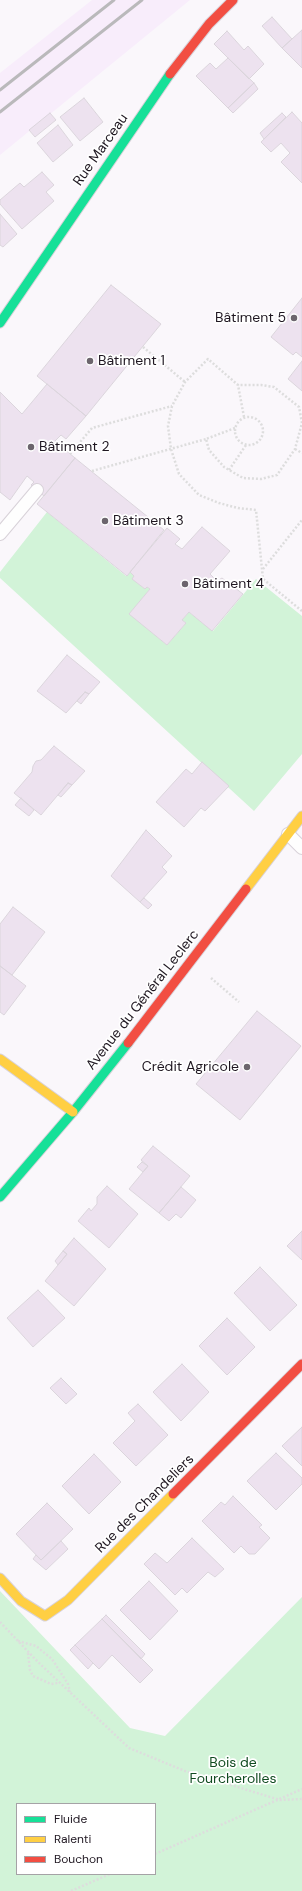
<!DOCTYPE html>
<meta charset="utf-8">
<style>
body{margin:0}
#map{position:relative;width:302px;height:1891px;overflow:hidden;background:#faf7fb;font-family:"DM Sans",sans-serif}
canvas{display:block}
.legend{position:absolute;left:16px;top:1803px;width:140px;height:72px;box-sizing:border-box;background:#fff;border:1px solid #a5a2a6;margin:0;padding:5px 7px;list-style:none;font-size:12px;color:#1f1721}
.legend li{display:flex;align-items:center;gap:8px;height:20px}
.legend b{width:20px;border:1px solid #a5a2a6}
</style>
<div id="map">
<canvas width="302" height="1891"></canvas>
<ul class="legend">
<li><b style="height:5px;background:#16e098"></b>Fluide</li>
<li><b style="height:5px;background:#ffcf43"></b>Ralenti</li>
<li><b style="height:5px;background:#f24e42"></b>Bouchon</li>
</ul>
</div>
<script>
const c = document.querySelector('canvas').getContext('2d');
c.lineJoin = 'round';
function fill(path, color) { c.fillStyle = color; c.fill(path, 'evenodd'); }
const shape = rows => new Path2D(rows.map(r => 'M' + r).join(''));
function trace(path, color, width, dash) { c.strokeStyle = color; c.lineWidth = width; c.lineCap = dash ? 'butt' : 'round'; c.setLineDash(dash || []); c.stroke(path); }
function label(font, color, halo, rows, align = 'center') {
  c.font = font + ' "DM Sans",sans-serif'; c.lineWidth = 3.5; c.setLineDash([]); c.textBaseline = 'middle'; c.strokeStyle = halo; c.fillStyle = color; for (const [text, x, y, turn = 0] of rows) {
    c.save(); c.translate(x, y); c.rotate((+turn || 0) * Math.PI / 180); c.textAlign = isNaN(turn) ? turn : align; if (halo) c.strokeText(text, 0, 0); c.fillText(text, 0, 0); c.restore();
  }
}
fill(shape([
 [92,0,190,0,0,155,0,73]
]), '#f8edfb');
fill(shape([
 [47,512,126,576,130,572,134,576,133,579,145,589,147,587,150,589,130,614,167,645,186,623,182,620,189,612,213,631,256,579,302,616,302,754,254,811,0,578,0,572],
 [0,1591,130,1728,165,1736,302,1597,302,1891,0,1891],
 [17,1804,155,1804,155,1874,17,1874]
]), '#d2f3d8');
const building = shape([
 [272,17,292,39,282,48,262,26,272,17],
 [302,30,302,68,282,48,302,30],
 [227,31,244,50,248,46,264,64,249,79,214,44,227,31],
 [228,58,254,83,228,108,196,76,210,63,216,69,228,58],
 [254,83,258,89,233,113,228,108,254,83],
 [84,98,103,122,80,141,60,117,84,98],
 [292,112,302,123,302,183,281,162,290,153,281,143,271,152,261,142,292,112],
 [50,113,56,120,35,137,29,130,50,113],
 [282,113,286,117,264,139,260,133,282,113],
 [58,125,73,145,53,162,37,143,58,125],
 [42,172,54,185,46,192,54,201,22,229,0,204,0,200,20,183,24,187,42,172],
 [0,214,17,234,3,247,0,245,0,214],
 [111,285,161,324,86,416,37,376,111,285],
 [302,298,302,357,296,352,293,355,271,337,302,298],
 [302,361,302,391,288,379,302,361],
 [47,384,86,416,66,439,61,435,55,441,75,458,44,496,31,485,34,482,27,476,10,500,0,492,0,392,22,414,47,384],
 [75,458,164,530,127,576,37,504,75,458],
 [202,527,230,551,210,574,217,581,222,578,243,594,212,631,189,612,182,620,186,623,167,645,129,614,150,589,147,587,145,589,132,579,134,576,130,572,167,528,180,539,175,544,182,549,202,527],
 [67,655,100,682,89,694,85,692,66,713,37,691,67,655],
 [85,692,89,694,81,704,77,701,85,692],
 [54,746,85,771,72,785,68,783,41,815,14,793,32,772,33,766,36,761,41,760,54,746],
 [202,762,229,786,205,811,201,808,184,827,156,802,186,769,192,774,202,762],
 [68,783,72,785,61,797,58,795,68,783],
 [21,798,34,810,29,816,15,805,21,798],
 [146,830,172,856,162,867,167,872,140,902,111,876,146,830],
 [144,898,152,905,148,909,140,902,144,898],
 [13,907,45,932,12,975,0,966,0,924,13,907],
 [0,966,26,986,4,1015,0,1012,0,966],
 [257,1011,301,1046,240,1120,196,1084,257,1011],
 [153,1146,190,1176,159,1213,129,1189,148,1166,141,1160,153,1146],
 [142,1162,148,1166,143,1172,137,1167,142,1162],
 [107,1186,138,1214,109,1248,78,1221,89,1208,91,1211,97,1204,97,1197,107,1186],
 [181,1187,196,1200,181,1218,176,1214,169,1221,159,1213,181,1187],
 [302,1231,302,1260,287,1246,302,1231],
 [74,1238,106,1269,74,1306,45,1281,67,1254,63,1251,74,1238],
 [63,1251,67,1254,58,1265,55,1261,63,1251],
 [260,1267,297,1305,270,1331,234,1293,260,1267],
 [38,1290,65,1318,33,1347,7,1318,38,1290],
 [227,1318,255,1347,227,1375,199,1346,227,1318],
 [182,1364,209,1392,181,1421,153,1392,182,1364],
 [61,1378,77,1394,66,1404,50,1388,61,1378],
 [138,1404,168,1435,136,1466,113,1443,135,1421,128,1413,138,1404],
 [302,1427,302,1466,282,1446,302,1427],
 [276,1453,302,1478,302,1484,276,1510,247,1481,276,1453],
 [94,1454,121,1482,89,1514,62,1486,94,1454],
 [233,1496,262,1525,259,1527,270,1538,255,1554,249,1554,241,1546,234,1553,202,1521,221,1502,225,1505,233,1496],
 [47,1503,73,1529,41,1560,16,1534,47,1503],
 [192,1538,224,1569,215,1577,208,1572,187,1593,182,1588,175,1595,144,1564,155,1553,167,1563,192,1538],
 [61,1541,68,1549,46,1570,33,1559,36,1555,41,1560,61,1541],
 [149,1581,178,1611,150,1640,120,1610,149,1581],
 [106,1615,145,1654,141,1659,102,1619,106,1615],
 [102,1619,153,1670,140,1683,112,1655,99,1669,75,1645,102,1619],
 [75,1645,93,1663,88,1669,70,1650,75,1645]
]);
fill(building, '#ede2ef');
trace(building, '#dbd5dc', 1);
const lane = shape([
 [0,534,37,490],
 [288,834,302,848]
]);
const fast = shape([
 [0,323,170,74],
 [0,1197,73,1112,128,1043]
]);
const slow = shape([
 [246,889,302,816],
 [0,1059,73,1112],
 [0,1578,21,1601,45,1616,68,1600,173,1494]
]);
const jam = shape([
 [170,74,209,24,233,0],
 [128,1043,246,889],
 [173,1494,302,1364]
]);
trace(lane, '#d8d2d9', 14);
trace(fast, '#d8d2d9', 11);
trace(slow, '#d8d2d9', 11);
trace(jam, '#d8d2d9', 11);
trace(shape([
 [143,347,185,382],
 '235 431a14 14 0 1 1 28 0a14 14 0 1 1-28 0Z',
 [244,417,238,385,208,359,185,382,172,406,168,426,171,449,179,474,199,495,219,503,238,508,256,510,263,579,302,611],
 [235,428,206,439,209,450,224,467,243,478,261,479,277,475,295,449,302,423,299,407,274,387,261,385,238,385],
 [295,449,302,453],
 [70,454,92,428,172,406],
 [229,470,246,445],
 [92,471,206,439],
 [263,569,302,520],
 [211,978,239,1002],
 [0,1622,38,1662,129,1748,185,1771,280,1800,302,1799],
 [18,1641,36,1646,52,1659,68,1684,70,1692],
 [28,1653,30,1670,33,1676,51,1684,58,1683],
 [155,1854,302,1789],
 [71,1891,110,1874]
]), '#ddd', 2.5, [2, 2]);
trace(lane, '#fefefe', 12);
trace(fast, '#16e098', 9);
trace(slow, '#ffcf43', 9);
trace(jam, '#f24e42', 9);
trace(shape([
 [0,90,114,0],
 [0,112,142,0]
]), '#bab9bb', 3);
for (const [x, y, r, color] of [
 [294,318,4,"#6c656d"],
 [90,361,4,"#6c656d"],
 [31,447,4,"#6c656d"],
 [105,521,4,"#6c656d"],
 [185,584,4,"#6c656d"],
 [247,1067,4,"#6c656d"]
]) { const dot = new Path2D(); dot.arc(x, y, r, 0, 2 * Math.PI); c.fillStyle = color; c.fill(dot); trace(dot, '#fff', 1.5); }
label('14px', '#1f1721', '#fff', [
 ["Rue Marceau",101,150,-55],
 ["Avenue du Général Leclerc",143,1000,-52],
 ["Rue des Chandeliers",145,1504,-45]
]);
label('14px', '#1f1721', '#fff', [
 ["Bâtiment 5",286,318,"right"],
 ["Bâtiment 1",98,361],
 ["Bâtiment 2",39,447],
 ["Bâtiment 3",113,521],
 ["Bâtiment 4",193,584],
 ["Crédit Agricole",239,1067,"right"]
], 'left');
label('14px', '#104b20', '#fff', [
 ["Bois de",233,1763],
 ["Fourcherolles",233,1779]
]);
</script>
